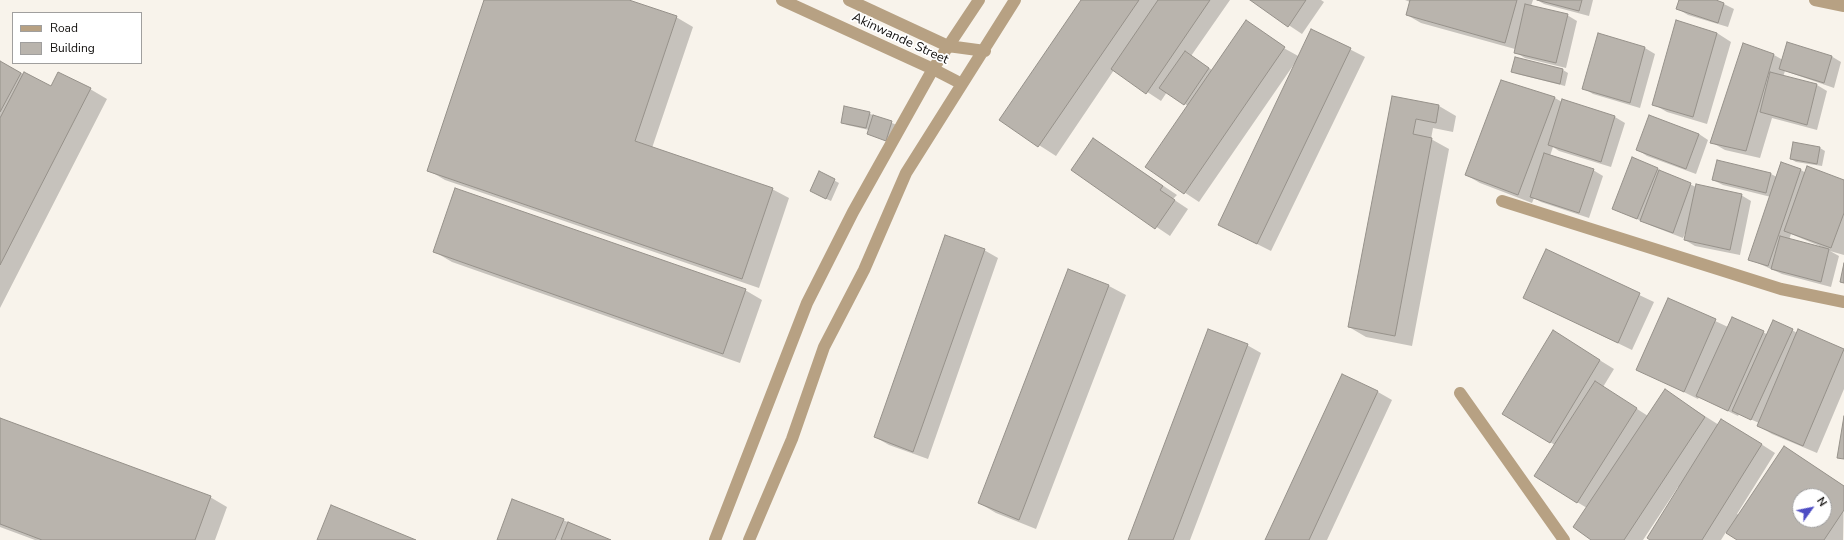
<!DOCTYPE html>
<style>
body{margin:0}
#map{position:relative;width:1844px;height:540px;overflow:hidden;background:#f8f3eb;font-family:"Nunito Sans",sans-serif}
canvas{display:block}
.legend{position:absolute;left:12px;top:12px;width:130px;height:52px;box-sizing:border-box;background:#fff;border:1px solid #a09f9e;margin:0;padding:5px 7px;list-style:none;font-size:12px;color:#110f0d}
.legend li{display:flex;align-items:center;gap:8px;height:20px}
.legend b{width:20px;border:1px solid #a09f9e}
.north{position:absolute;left:1792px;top:488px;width:40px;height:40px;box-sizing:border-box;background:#fff;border:1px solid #a09f9e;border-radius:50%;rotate:57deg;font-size:11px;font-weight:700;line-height:16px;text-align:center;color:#110f0d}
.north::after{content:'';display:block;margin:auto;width:14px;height:18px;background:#4e4dc4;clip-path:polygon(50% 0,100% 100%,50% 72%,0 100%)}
</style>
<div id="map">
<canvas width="1844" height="540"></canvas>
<ul class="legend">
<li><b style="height:5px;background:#b7a183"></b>Road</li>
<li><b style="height:11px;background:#b9b4ad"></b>Building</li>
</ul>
<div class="north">N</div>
</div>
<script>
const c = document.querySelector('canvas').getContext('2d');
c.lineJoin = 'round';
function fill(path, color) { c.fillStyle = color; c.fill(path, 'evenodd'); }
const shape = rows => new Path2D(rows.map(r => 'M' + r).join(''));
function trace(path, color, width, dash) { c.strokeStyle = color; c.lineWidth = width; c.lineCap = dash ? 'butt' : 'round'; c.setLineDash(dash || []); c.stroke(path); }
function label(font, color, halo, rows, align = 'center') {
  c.font = font + ' "Nunito Sans",sans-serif'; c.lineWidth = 3.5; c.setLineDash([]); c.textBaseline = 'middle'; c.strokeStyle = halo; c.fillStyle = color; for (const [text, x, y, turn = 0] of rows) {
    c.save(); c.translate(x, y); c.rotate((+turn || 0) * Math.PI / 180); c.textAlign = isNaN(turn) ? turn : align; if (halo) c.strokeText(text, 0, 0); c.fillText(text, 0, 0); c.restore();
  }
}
fill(shape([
 [485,0,626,0,676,17,693,27,652,148,772,189,789,198,759,288,445,180,428,170],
 [1082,0,1230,0,1191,56,1212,70,1246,21,1281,44,1280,46,1300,57,1312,30,1365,57,1271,251,1233,232,1299,57,1199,202,1146,167,1188,106,1167,92,1161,101,1114,70,1056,156,1000,120],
 [1251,0,1321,0,1324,2,1302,34],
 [1405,0,1533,0,1531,6,1567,15,1577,21,1566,68,1525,58,1515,52,1515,49,1421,23,1407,15,1410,2],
 [1537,0,1593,0,1589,16,1544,4],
 [1680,0,1713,0,1724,4,1734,9,1728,27,1688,15,1678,9],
 [1717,33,1731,42,1707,124,1667,112,1653,104],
 [1599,34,1645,48,1655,54,1640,108,1593,94,1583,88],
 [1774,55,1783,60,1831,56,1841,62,1834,88,1785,71,1783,77,1817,85,1827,91,1817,130,1772,118,1760,158,1725,150,1711,142],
 [1515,58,1563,70,1568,73,1565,86,1517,74,1512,71],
 [0,62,51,88,90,89,107,99,0,308],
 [1392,97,1439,106,1456,116,1453,132,1433,128,1431,139,1449,149,1412,346,1366,337,1349,327],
 [1555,98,1562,102,1563,100,1615,117,1625,123,1611,167,1559,151,1553,147,1550,156,1593,170,1603,176,1589,218,1541,202,1534,198,1532,203,1480,183,1466,175],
 [869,113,874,116,897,125,891,143,868,134,869,130,847,125,842,122],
 [1699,134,1708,140,1696,174,1647,156,1638,150],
 [1094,139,1177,195,1173,199,1188,209,1170,236,1072,170],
 [1820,148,1825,151,1822,166,1796,162,1791,159],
 [1657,169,1696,187,1741,195,1751,201,1740,255,1695,246,1685,240,1687,229,1683,238,1652,226,1613,208],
 [1801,170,1806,173,1844,181,1844,255,1830,251,1839,256,1831,287,1782,274,1749,259,1771,197,1723,185,1713,180,1771,174,1777,177],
 [1791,234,1822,247,1822,248,1789,240],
 [820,173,839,183,831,201,816,194],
 [984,250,998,258,928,459,889,445,875,437],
 [1546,251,1654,302,1632,350,1524,298],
 [435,252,745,290,762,300,740,363,452,262],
 [1068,270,1109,286,1126,295,1036,529,996,513,979,503],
 [1668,299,1728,327,1763,332,1768,335,1792,330,1797,333,1798,330,1844,350,1844,389,1817,453,1772,434,1758,426,1759,423,1739,414,1738,416,1699,397,1698,399,1637,369],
 [1567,340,1614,369,1603,387,1648,416,1665,391,1719,425,1736,428,1775,453,1737,514,1739,515,1785,447,1844,486,1843,540,1738,540,1726,532,1721,540,1652,540,1680,488,1678,487,1643,540,1593,540,1587,508,1577,502,1555,445,1503,414],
 [1800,496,1824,496,1824,520,1800,520],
 [1247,345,1261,353,1190,540,1129,540],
 [1378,392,1392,400,1327,540,1266,540],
 [0,419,210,497,227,507,215,540,35,540,0,527],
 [563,520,608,540,498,540]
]), '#0003');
const building = shape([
 [484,0,629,0,677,16,635,141,773,188,742,279,427,171,484,0],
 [1081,0,1139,0,1038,147,999,120,1081,0],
 [1158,0,1210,0,1146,94,1111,69,1158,0],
 [1250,0,1306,0,1288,27,1250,0],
 [1410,0,1517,0,1505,43,1406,15,1410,0],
 [1537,0,1582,0,1579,11,1537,0],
 [1679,0,1716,0,1724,3,1718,23,1676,9,1679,0],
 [1525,4,1568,14,1556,63,1514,53,1525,4],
 [1246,20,1285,47,1184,194,1145,167,1246,20],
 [1676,20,1717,33,1693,117,1652,105,1676,20],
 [1311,29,1351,48,1257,244,1218,225,1311,29],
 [1598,33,1645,47,1630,103,1582,89,1598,33],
 [1787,42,1832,56,1824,83,1779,69,1787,42],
 [1743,43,1774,54,1746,151,1710,143,1743,43],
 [1185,51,1209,68,1184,105,1159,88,1185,51],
 [1515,57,1563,69,1560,84,1511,72,1515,57],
 [0,61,21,73,0,112,0,61],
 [24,72,51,86,58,72,91,88,0,265,0,118,24,72],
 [1770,72,1817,84,1807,125,1760,112,1770,72],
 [1501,80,1555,97,1518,195,1465,175,1501,80],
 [1392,96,1439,105,1436,123,1416,119,1413,134,1432,138,1395,336,1348,327,1392,96],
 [1562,99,1615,116,1601,162,1548,145,1562,99],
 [844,106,870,112,866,128,841,123,844,106],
 [873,115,892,121,886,141,867,134,873,115],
 [1649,115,1699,134,1686,169,1636,150,1649,115],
 [1093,138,1163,186,1160,190,1175,200,1155,229,1071,170,1093,138],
 [1793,142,1820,147,1817,164,1790,159,1793,142],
 [1544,153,1594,169,1579,213,1530,197,1544,153],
 [1632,157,1658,168,1637,219,1612,209,1632,157],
 [1717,160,1771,173,1766,193,1712,180,1717,160],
 [1781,162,1801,169,1768,266,1748,260,1781,162],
 [1807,166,1844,180,1844,213,1831,248,1784,231,1807,166],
 [1659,170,1691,183,1673,233,1640,221,1659,170],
 [819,171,835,179,826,199,810,191,819,171],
 [1696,184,1742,194,1730,250,1684,240,1696,184],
 [455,188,746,289,723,354,433,252,455,188],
 [945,235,985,249,913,452,874,437,945,235],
 [1780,236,1829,249,1821,282,1771,269,1780,236],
 [1546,249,1640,293,1618,343,1523,298,1546,249],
 [1844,263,1844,283,1840,282,1844,263],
 [1068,269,1109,285,1019,520,978,503,1068,269],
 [1668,298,1716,319,1684,392,1636,370,1668,298],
 [1732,317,1764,331,1728,411,1696,396,1732,317],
 [1773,320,1793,329,1751,420,1732,411,1773,320],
 [1208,329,1248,344,1173,540,1128,540,1208,329],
 [1798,329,1844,349,1803,446,1757,426,1798,329],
 [1553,330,1600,360,1550,443,1502,414,1553,330],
 [1342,374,1378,391,1309,540,1265,540,1342,374],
 [1595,381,1637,408,1577,503,1534,476,1595,381],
 [1665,389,1705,417,1624,540,1591,540,1573,527,1665,389],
 [1844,416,1844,459,1837,458,1844,416],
 [0,418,211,496,195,540,42,540,0,524,0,418],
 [1721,419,1762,444,1702,540,1650,540,1647,538,1721,419],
 [1784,446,1844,486,1844,510,1824,540,1737,540,1726,533,1784,446],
 [1800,496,1824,496,1824,520,1800,520,1800,496],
 [512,499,564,519,555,540,497,540,512,499],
 [331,505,416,540,317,540,331,505],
 [568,522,611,540,561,540,568,522]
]);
fill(building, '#b9b4ad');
trace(building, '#96918a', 1);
trace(shape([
 [782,0,933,69,962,84],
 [849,0,948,46,985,51],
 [1815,0,1844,6],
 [1502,201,1781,289,1844,302],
 [1460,393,1564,540],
 [715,540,807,303,853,212,933,69,979,0],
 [749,540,792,439,824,347,864,270,906,173,1015,0]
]), '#b7a183', 12);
label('13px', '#110f0d', '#fff', [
 ["Akinwande Street",900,39,25]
]);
</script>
